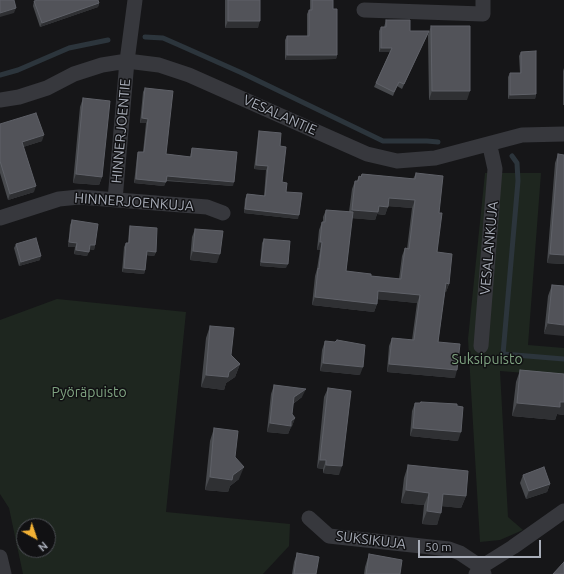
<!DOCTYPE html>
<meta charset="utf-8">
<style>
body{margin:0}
#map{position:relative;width:564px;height:574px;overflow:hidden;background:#161618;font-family:Ubuntu,sans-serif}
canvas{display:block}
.north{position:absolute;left:16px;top:518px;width:40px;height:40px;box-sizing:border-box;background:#111113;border:1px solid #4d4f55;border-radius:50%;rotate:140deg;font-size:11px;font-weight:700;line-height:16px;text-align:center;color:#a8adb8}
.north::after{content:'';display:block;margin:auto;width:14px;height:18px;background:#f2b134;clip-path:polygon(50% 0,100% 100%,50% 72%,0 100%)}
.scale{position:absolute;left:418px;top:540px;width:123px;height:18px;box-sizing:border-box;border:2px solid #a8adb8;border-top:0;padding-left:5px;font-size:12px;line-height:14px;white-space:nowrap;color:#a8adb8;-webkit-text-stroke:3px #111113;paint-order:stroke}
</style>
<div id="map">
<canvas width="564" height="574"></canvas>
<div class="north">N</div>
<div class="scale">50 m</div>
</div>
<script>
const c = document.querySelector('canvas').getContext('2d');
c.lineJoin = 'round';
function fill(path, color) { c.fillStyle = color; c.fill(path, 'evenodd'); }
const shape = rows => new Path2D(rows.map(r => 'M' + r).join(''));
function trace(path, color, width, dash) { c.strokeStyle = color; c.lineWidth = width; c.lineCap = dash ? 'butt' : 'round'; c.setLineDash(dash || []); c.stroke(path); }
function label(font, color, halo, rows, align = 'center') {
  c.font = font + ' Ubuntu,sans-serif'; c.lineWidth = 3; c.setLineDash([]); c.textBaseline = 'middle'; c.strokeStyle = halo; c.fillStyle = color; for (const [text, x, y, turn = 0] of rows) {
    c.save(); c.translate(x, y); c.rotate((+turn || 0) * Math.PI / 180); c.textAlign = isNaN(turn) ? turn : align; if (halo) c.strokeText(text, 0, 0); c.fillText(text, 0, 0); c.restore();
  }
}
fill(shape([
 [485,173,541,173,528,345,564,348,564,376,500,371,508,517,523,530,500,540,480,542,468,339],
 [57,299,186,312,166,512,290,524,289,546,263,574,23,574,9,508,0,494,0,320],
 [24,526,48,526,48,550,24,550]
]), '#1e261f');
trace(shape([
 [145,37,163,38,179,45,242,73,383,141,427,141,438,142],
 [0,75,18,70,69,48,108,40],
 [512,156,517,163,518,181,503,354,564,359]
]), '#2c353c', 5);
trace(shape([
 [364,10,483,14,483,0],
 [0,100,19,97,47,88,74,74,102,65,127,61,159,65,189,75,367,154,397,161,435,158,522,135,564,134],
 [115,200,127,61,135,0],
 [0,218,59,199,79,197,207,207,223,213],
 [481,346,495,169,491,151],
 [309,518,329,536,449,549,460,553,481,567,484,574],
 [0,557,4,574],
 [476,574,481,567,513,547,564,511]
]), '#37383d', 15);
fill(shape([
 [225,0,260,0,258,28,225,28],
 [310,0,333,0,333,9,337,55,336,59,285,60,285,40,287,36,307,36,307,14,309,10,310,10],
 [34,1,99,3,98,7,40,27,33,6],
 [386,20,410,31,429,31,402,89,397,86,393,96,374,87,390,52,379,52,379,31,381,27,384,27],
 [431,26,467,100,429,100,428,35],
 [521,52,536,94,535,99,508,99,508,77,510,73,520,73,519,56],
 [564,68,564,105,563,105,563,71],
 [145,88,166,154,190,157,191,152,192,148,233,186,166,181,164,186,134,183,137,156,138,152,143,152,146,123,140,123,143,92],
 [83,98,102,177,99,185,73,183,80,107],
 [0,124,42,141,23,147,34,192,8,200,0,173],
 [259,131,280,146,282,182,298,219,244,213,245,199,247,194,264,196,266,170,254,169,258,135],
 [558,154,564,264,547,263,555,163],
 [416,173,439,213,437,252,449,284,446,292,445,291,438,342,455,378,387,372,389,346,392,338,412,340,417,303,377,299,377,304,374,312,312,305,315,276,317,269,320,250,317,250,319,230,322,222,323,222,323,217,326,210,349,212,352,189,355,181,357,181,359,176,360,177,362,174,413,179],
 [388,206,412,208,407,249,405,248,402,256,399,279,371,276,346,271,352,218,375,220,377,214,385,215],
 [72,220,95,245,94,250,89,249,87,256,74,254,75,247,68,247,70,225],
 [130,226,156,252,154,256,146,255,145,270,144,274,122,272,124,247,126,243,128,243,129,230],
 [195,229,217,263,190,260,192,237],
 [264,239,286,268,260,266,262,243],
 [16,244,40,260,19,266,14,248],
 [552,285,564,286,544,334,548,296],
 [210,326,231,355,240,364,235,377,226,383,224,390,201,387,206,338],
 [325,341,360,375,320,371,322,350],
 [520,370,564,374,564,415,557,414,555,420,512,416,516,382],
 [274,385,302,397,293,404,292,414,295,418,292,426,290,429,288,434,267,432,271,394],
 [328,388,339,475,323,473,323,469,317,468,324,397],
 [421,402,458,441,410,436,412,411,415,403,420,403],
 [214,428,235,457,239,479,230,486,228,492,205,490,210,441],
 [408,465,466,496,461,508,442,506,437,525,422,524,424,505,401,503,404,478],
 [523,475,550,484,547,492,526,499,520,483],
 [297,553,316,574,292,574,294,562],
 [369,554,400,574,364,574,365,567]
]), '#47494d');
fill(shape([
 [99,3,98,7,40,27,42,23],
 [16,8,14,13,0,17,0,13],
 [228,21,260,21,258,28,225,28],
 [381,48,392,48,391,52,379,52],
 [287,55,337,55,336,59,285,60],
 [432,91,470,91,467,100,429,100],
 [536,94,535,99,508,99,510,95],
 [142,118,148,119,146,123,140,123],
 [44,135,42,141,20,148,22,142],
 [256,165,268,166,266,170,254,169],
 [76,174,102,177,99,185,73,183],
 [167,176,234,182,233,186,165,180],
 [136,179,166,182,164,186,134,183],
 [36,186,34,192,8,200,10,194],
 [389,198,415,200,412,208,386,206],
 [379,206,388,207,385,215,377,214,375,220,349,218,352,210],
 [245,209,299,215,298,219,244,213],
 [69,242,77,243,75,247,68,247],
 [320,242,322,242,320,250,317,250],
 [90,245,95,245,94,250,88,249],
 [76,250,89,252,87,256,74,254],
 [147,251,156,252,154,256,145,255],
 [193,251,220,254,217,263,190,260],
 [550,254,564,255,564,264,547,263],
 [41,256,40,260,19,266,21,262],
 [261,262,288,264,286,268,260,266],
 [124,268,145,270,144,274,122,272],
 [446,283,449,284,446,292,443,291],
 [378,291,420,295,417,303,375,299],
 [315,297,377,304,374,312,312,305],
 [548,323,564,325,564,336,544,334],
 [323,363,363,367,360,375,320,371],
 [240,364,235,377,226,383,224,390,201,387,206,375,229,372],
 [389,364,457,370,455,378,387,372],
 [306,389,302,397,291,405,294,397],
 [560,402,564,402,564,415,557,414,555,420,512,416,517,403],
 [295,418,292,426,290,429,288,434,267,432,270,423,291,421],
 [413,428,461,432,458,441,410,436],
 [320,460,326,460,323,469,317,468],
 [326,465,342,466,339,475,323,473],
 [244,467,239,479,230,486,228,492,205,490,210,477,233,475],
 [550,484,547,492,526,499,529,491],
 [406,490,429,493,424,505,401,503],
 [443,494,466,496,461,508,439,506],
 [427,511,441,513,437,525,422,524]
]), '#2f3033');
const building = shape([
 [0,0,14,0,16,8,0,13,0,0],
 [38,0,98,0,99,3,42,23,34,1,38,0],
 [228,0,260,0,260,21,228,21,228,0],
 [312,0,333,0,333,9,337,9,337,55,287,55,287,36,309,36,309,10,312,10,312,0],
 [386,20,410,20,410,31,429,31,404,84,399,82,394,92,376,83,392,48,381,48,381,27,386,27,386,20],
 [431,26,470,26,470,91,432,91,431,26],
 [536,51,536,94,510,95,510,73,521,73,521,52,536,51],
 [145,88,173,91,166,154,191,157,192,148,237,152,234,182,167,176,166,182,136,179,138,152,144,152,148,119,142,118,145,88],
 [83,98,110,101,102,177,76,174,83,98],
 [36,113,44,135,22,142,36,186,10,194,0,161,0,124,36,113],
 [259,131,281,133,280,146,286,147,282,182,287,183,286,192,302,193,299,215,245,209,247,194,265,196,268,166,256,165,259,131],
 [558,154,564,155,564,255,550,254,558,154],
 [416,173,443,176,439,213,442,213,437,252,452,254,449,284,446,283,438,342,460,344,457,370,389,364,392,338,414,340,420,295,378,291,377,304,315,297,318,268,319,269,322,242,320,242,322,222,325,222,326,210,353,212,346,271,371,274,371,276,401,279,405,248,409,249,415,200,389,198,388,207,379,206,378,212,352,210,355,181,358,181,359,176,361,177,362,174,415,179,416,173],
 [72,220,98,224,95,245,90,245,89,252,76,250,77,243,69,242,72,220],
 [130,226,157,228,156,252,147,251,145,270,124,268,126,243,129,243,130,226],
 [195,229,223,231,220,254,193,251,195,229],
 [36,238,41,256,21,262,16,244,36,238],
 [264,239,290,241,288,264,261,262,264,239],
 [552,285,564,286,564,325,548,323,552,285],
 [210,326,234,328,231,355,240,364,229,372,228,377,206,375,210,326],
 [337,340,365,345,363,367,323,363,325,341,335,342,337,340],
 [520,370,564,374,564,402,560,402,560,407,517,403,520,370],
 [274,385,306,389,294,397,292,414,295,418,291,421,291,426,270,423,274,385],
 [328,388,351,391,342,466,326,465,326,460,320,460,328,388],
 [421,402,457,404,457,406,463,407,461,432,413,428,415,403,420,403,421,402],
 [214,428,238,431,235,457,244,467,233,475,232,480,210,477,214,428],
 [408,465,468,471,466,496,443,494,441,513,427,511,429,493,406,490,408,465],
 [544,467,550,484,529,491,523,475,544,467],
 [297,553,319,557,316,574,294,574,297,553],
 [369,554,402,560,400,574,366,574,369,554],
 [564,562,564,574,553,574,564,562]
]);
fill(building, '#525359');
trace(building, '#5f6168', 1);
label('14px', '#a8adb8', '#111113', [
 ["VESALANTIE",280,115,24],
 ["HINNERJOENTIE",121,131,-85],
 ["HINNERJOENKUJA",134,202,4],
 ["VESALANKUJA",489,248,-85],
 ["SUKSIKUJA",371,540,7]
]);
label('14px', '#7fa381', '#111113', [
 ["Suksipuisto",487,359],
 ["Pyöräpuisto",89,392]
]);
</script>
